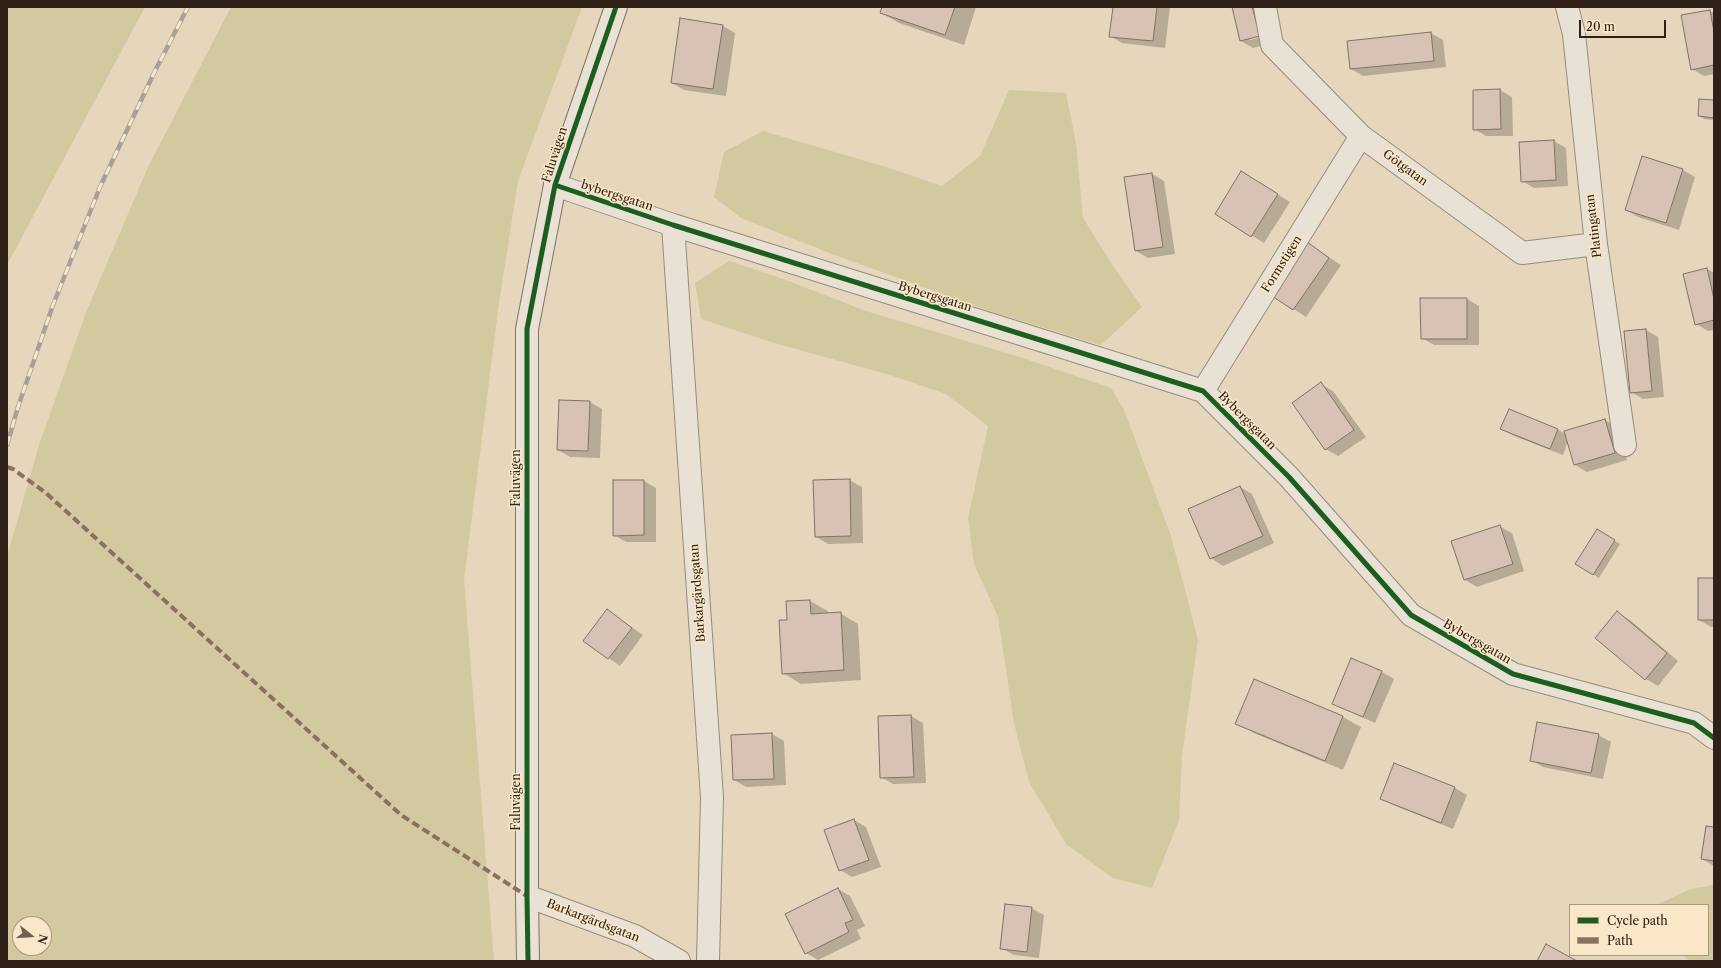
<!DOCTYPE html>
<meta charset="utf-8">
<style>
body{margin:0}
#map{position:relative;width:1721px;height:968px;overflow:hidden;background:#e6d6bc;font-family:"Libre Caslon Text",serif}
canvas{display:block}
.frame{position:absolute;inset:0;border:8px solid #2f2018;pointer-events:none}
.legend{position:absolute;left:1569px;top:904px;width:140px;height:52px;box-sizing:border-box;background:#fae7c8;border:1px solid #a99782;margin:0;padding:5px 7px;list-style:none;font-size:12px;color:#2f2018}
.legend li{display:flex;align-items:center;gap:8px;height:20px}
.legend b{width:20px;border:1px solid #a99782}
.north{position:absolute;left:12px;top:916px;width:40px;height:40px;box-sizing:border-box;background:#fae7c8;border:1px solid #a99782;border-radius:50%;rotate:107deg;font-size:11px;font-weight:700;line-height:16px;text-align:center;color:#2f2018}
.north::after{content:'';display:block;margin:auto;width:14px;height:18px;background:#6f6051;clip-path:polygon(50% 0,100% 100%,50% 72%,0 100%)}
.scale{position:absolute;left:1579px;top:20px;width:87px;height:18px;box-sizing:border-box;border:2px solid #2f2018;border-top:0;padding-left:5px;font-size:12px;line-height:14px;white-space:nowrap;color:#2f2018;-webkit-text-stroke:3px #fae7c8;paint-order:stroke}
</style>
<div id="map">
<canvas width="1721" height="968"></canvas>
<div class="frame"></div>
<ul class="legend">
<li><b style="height:5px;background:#1b5e20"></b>Cycle path</li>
<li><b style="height:5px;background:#8d6e63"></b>Path</li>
</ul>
<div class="north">N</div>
<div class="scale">20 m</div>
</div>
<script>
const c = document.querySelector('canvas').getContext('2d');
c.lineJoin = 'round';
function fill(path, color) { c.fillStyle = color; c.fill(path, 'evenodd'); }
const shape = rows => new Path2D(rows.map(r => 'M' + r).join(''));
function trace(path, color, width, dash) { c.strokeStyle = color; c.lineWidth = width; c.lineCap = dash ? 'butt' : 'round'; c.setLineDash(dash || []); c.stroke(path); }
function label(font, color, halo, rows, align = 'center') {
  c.font = font + ' "Libre Caslon Text",serif'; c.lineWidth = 3; c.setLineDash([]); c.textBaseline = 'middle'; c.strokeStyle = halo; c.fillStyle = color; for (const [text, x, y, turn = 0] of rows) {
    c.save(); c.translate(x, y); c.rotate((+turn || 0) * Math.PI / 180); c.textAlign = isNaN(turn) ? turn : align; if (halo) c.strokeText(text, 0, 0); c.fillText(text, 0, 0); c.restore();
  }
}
fill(shape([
 [7,7,145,7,7,265],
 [231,7,582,7,518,181,499,303,464,580,494,961,7,961,7,557,39,445,87,310,148,167],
 [20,924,44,924,44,948,20,948],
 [1009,90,1066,93,1076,144,1083,218,1113,266,1142,307,1101,345,989,311,832,254,741,218,714,197,724,152,763,131,886,167,942,186,980,156],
 [729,261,786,280,866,311,1023,358,1111,388,1124,410,1171,536,1198,640,1182,756,1179,820,1152,888,1113,878,1067,845,1029,782,1014,723,998,617,974,564,968,518,988,426,946,394,890,375,774,343,701,319,695,283],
 [1714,885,1714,961,1690,961,1682,955,1708,955,1708,905,1656,905,1691,889]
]), '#d2c99e');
fill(shape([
 [883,7,976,7,964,45,899,23,881,13],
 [1114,7,1170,7,1165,48,1122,43,1110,36],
 [1233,7,1262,7,1272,43,1253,48,1241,41],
 [1265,34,1265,36,1250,40,1250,38],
 [1710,11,1714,13,1714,74,1704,76,1692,69,1682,16],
 [723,26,735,33,726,96,684,90,672,83],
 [1431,33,1443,40,1446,67,1363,76,1351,69],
 [1500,90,1512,97,1513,136,1486,136,1474,129,1474,91],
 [1714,101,1714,120,1704,119,1699,116],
 [1554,141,1566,148,1568,186,1534,188,1522,181],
 [1643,157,1683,170,1695,177,1679,230,1638,217,1626,210],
 [1152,174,1164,181,1175,254,1148,258,1136,251,1126,177],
 [1253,179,1290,202,1264,243,1216,213],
 [1306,242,1341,265,1306,317,1271,294],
 [1707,269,1714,273,1714,330,1708,331,1696,324],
 [1467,299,1479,306,1479,345,1434,345,1422,338],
 [1646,330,1658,337,1664,397,1643,399,1631,392],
 [1321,384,1333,391,1366,437,1338,456,1326,449,1293,403],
 [560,401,590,402,602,409,600,458,570,457,558,450],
 [1605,420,1618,427,1627,460,1587,472,1575,465,1568,441,1563,455,1514,436,1502,429,1558,430,1566,434],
 [849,480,862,487,863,543,828,544,816,537],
 [644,481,656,488,656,542,626,542,614,535],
 [1240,487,1252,494,1274,543,1223,566,1211,558],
 [1499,526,1512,533,1524,571,1477,587,1465,580],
 [1597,530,1620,544,1599,578,1576,564],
 [1714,579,1714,627,1711,627,1699,620],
 [810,601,828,611,828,614,840,613,858,624,861,680,801,684,783,673,788,621],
 [607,610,643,635,620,666,585,641],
 [1618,613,1630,620,1678,661,1658,686,1646,679],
 [1352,659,1382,672,1394,679,1375,723,1333,704],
 [1255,680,1343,717,1361,727,1343,770,1254,733,1237,723],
 [911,716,923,723,926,783,893,784,881,777,879,717],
 [772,734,784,741,786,785,746,787,734,780],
 [1598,735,1611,742,1603,779,1543,767,1531,760],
 [1395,764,1455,788,1467,795,1453,829,1393,805,1381,798],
 [854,820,866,827,881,867,852,877,840,870],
 [1714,828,1714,866,1702,859],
 [838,889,850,896,865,926,857,930,861,939,818,960,806,953],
 [1031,908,1044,915,1039,958,1014,955,1001,948]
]), '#0003');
const building = shape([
 [882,7,955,7,945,35,880,13,882,7],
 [1113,7,1157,7,1153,41,1109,37,1113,7],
 [1232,7,1252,7,1260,36,1240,41,1232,7],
 [1710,10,1714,32,1714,65,1691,70,1681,15,1710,10],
 [680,18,723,25,713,89,671,83,680,18],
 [1431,32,1434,61,1350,69,1347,41,1431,32],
 [1500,89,1501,129,1473,130,1473,90,1500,89],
 [1699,99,1714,100,1714,118,1698,116,1699,99],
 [1554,140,1556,180,1521,182,1519,142,1554,140],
 [1642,156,1683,169,1666,223,1625,210,1642,156],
 [1241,171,1278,194,1251,237,1215,214,1241,171],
 [1152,173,1163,247,1135,251,1124,177,1152,173],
 [1306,241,1329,258,1293,310,1269,294,1306,241],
 [1707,268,1714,299,1714,320,1695,325,1683,274,1707,268],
 [1420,298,1467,298,1467,339,1421,339,1420,298],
 [1646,329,1652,391,1630,393,1624,331,1646,329],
 [1321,382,1354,430,1325,450,1292,403,1321,382],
 [559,400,590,401,588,451,557,450,559,400],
 [1509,409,1558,429,1550,449,1500,429,1509,409],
 [1605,419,1615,453,1574,465,1564,431,1605,419],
 [850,479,851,536,815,537,813,480,850,479],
 [613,480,644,480,644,535,613,536,613,480],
 [1240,486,1263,536,1210,559,1188,509,1240,486],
 [1500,525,1513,564,1464,580,1451,541,1500,525],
 [1597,529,1615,540,1593,575,1575,564,1597,529],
 [1698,578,1714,578,1714,620,1698,620,1698,578],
 [810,600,811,614,841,612,844,670,782,674,779,620,787,620,786,601,810,600],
 [607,609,632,628,608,659,583,641,607,609],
 [1617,611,1667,653,1645,680,1595,638,1617,611],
 [1351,658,1382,671,1363,717,1332,704,1351,658],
 [1254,679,1343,716,1325,761,1235,724,1254,679],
 [911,715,914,777,880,778,878,716,911,715],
 [1537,722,1599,734,1591,773,1530,761,1537,722],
 [772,733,774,779,733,780,731,735,772,733],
 [1394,763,1455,787,1441,823,1380,799,1394,763],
 [854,819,869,860,839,871,824,830,854,819],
 [1706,826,1714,827,1714,861,1701,859,1706,826],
 [838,888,853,920,845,923,849,932,805,954,785,914,838,888],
 [1005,904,1032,907,1027,952,1000,949,1005,904],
 [1546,944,1577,961,1537,961,1546,944]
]);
fill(building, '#d8c2b3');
trace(building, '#7e7366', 1);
const street = shape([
 [1265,7,1272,45,1361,136,1522,253,1596,244],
 [1567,7,1574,34,1596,244,1625,445],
 [555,185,673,225,1203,391,1289,477,1411,615,1513,674,1694,723,1714,738],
 [673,225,712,797,708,961],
 [1203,391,1361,136],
 [527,896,635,936,679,961]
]);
const secondary = shape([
 [528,961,527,896,527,329,555,185,616,7]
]);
trace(street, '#968c7d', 24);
trace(secondary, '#7e7366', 24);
trace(street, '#e9e1d4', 22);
trace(secondary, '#e9e1d4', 22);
const rail = shape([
 [7,445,18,407,53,305,100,187,155,71,188,7]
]);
trace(rail, '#a7a096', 4.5);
trace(rail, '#fae7c8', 3, [9]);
trace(shape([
 [7,467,13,469,46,493,401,815,527,896]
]), '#8d6e63', 4, [8, 4]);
trace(shape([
 [555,185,673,225,1203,391,1289,477,1411,615,1513,674,1694,723,1714,738],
 [528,961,527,896,527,329,555,185,616,7]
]), '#1b5e20', 5);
label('12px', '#2f2018', '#fae7c8', [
 ["Faluvägen",555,155,-72],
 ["Götgatan",1405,168,36],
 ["bybergsgatan",617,196,18],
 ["Platingatan",1594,226,-97],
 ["Formstigen",1282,264,-58],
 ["Bybergsgatan",935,297,17],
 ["Bybergsgatan",1247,421,45],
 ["Faluvägen",517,478,-90],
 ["Barkargärdsgatan",698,593,-94],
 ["Bybergsgatan",1477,642,30],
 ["Faluvägen",517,802,-90],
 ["Barkargärdsgatan",593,921,21]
]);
</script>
